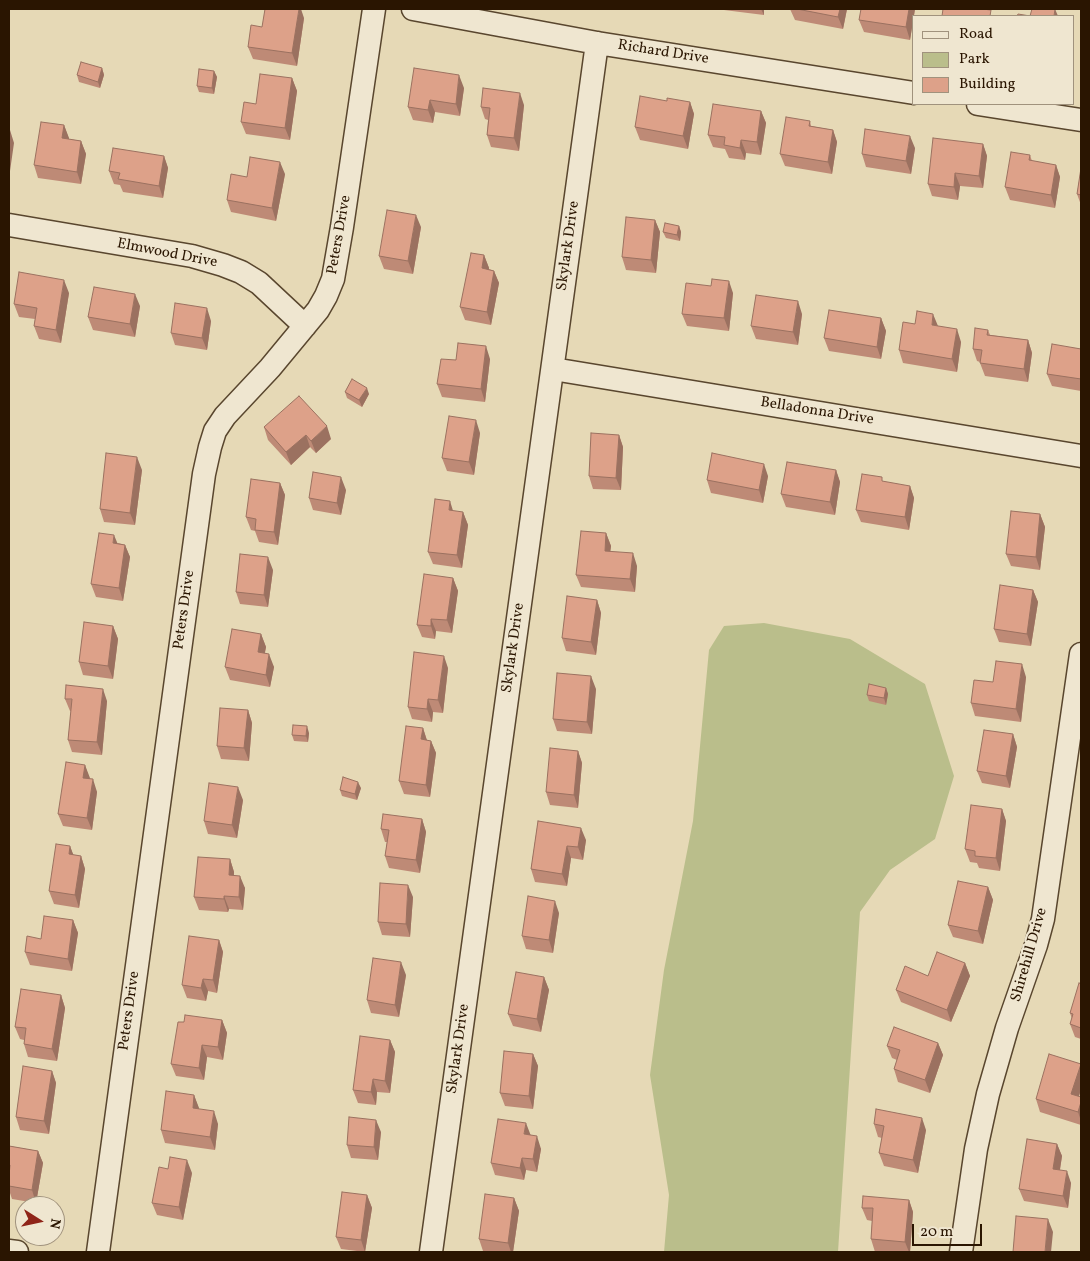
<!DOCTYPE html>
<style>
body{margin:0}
#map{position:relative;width:1090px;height:1261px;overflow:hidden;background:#e6d9b6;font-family:Vollkorn,serif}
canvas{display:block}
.frame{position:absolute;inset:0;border:10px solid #2a1501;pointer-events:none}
.legend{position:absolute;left:912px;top:15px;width:162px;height:90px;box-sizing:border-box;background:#efe6d0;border:1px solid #a0927d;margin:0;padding:6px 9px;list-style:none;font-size:15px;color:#2a1501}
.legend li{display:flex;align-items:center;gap:10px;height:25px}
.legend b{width:25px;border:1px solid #a0927d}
.north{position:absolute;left:15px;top:1196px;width:50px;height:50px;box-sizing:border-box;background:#efe6d0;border:1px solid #a0927d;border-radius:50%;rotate:100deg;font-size:14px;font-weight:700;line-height:20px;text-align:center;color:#2a1501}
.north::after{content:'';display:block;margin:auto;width:18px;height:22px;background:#8f2418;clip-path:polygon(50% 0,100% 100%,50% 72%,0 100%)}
.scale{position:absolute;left:912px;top:1224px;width:70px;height:22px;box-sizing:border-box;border:2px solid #2a1501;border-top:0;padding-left:6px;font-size:15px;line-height:18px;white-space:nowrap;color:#2a1501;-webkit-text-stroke:4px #efe6d0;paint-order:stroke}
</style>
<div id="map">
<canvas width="1090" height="1261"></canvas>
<div class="frame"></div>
<ul class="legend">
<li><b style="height:6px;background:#efe6d0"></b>Road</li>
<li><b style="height:14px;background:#babe8b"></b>Park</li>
<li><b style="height:14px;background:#dda189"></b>Building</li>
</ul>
<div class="north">N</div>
<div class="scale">20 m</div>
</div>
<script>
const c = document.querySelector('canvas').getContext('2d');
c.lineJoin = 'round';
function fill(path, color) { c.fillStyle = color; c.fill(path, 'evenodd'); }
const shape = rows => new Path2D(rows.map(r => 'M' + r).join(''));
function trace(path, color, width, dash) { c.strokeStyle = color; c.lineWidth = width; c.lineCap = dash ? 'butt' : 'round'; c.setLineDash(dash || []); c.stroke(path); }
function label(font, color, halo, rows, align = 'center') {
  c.font = font + ' Vollkorn,serif'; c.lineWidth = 4.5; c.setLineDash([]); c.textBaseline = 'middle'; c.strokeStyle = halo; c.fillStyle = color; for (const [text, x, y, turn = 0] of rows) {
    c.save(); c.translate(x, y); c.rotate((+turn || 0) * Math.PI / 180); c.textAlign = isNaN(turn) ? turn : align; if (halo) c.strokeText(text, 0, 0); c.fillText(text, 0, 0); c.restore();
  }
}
fill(shape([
 [764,623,850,639,925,684,954,776,935,839,890,870,860,912,838,1252,664,1252,669,1195,650,1075,664,970,693,821,709,650,724,626]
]), '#babe8b');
const minor = shape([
 [413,9,597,43,914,93],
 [978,104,1081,120],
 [9,225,192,256,223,265,241,272,259,283,305,326],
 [553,369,1081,456],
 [9,1251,17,1252],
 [98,1252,204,474,210,447,215,431,225,416,270,368,318,310,326,296,333,279,342,227,374,9],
 [431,1252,597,43],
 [961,1252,976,1149,988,1094,1007,1028,1036,945,1043,919,1081,654]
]);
trace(minor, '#59462e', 25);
trace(minor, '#efe6d0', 22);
fill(shape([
 [716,9,764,9,764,15],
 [790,9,847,9,843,29,795,20],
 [915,9,910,40,864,32,859,20],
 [304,18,297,66,253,59,248,47,262,27],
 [102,68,104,75,100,88,79,82,77,75],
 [214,71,217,77,214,94,199,92,197,86],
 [292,78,297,91,290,140,246,134,241,122],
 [464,88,460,116,435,112,433,123,413,120,408,107],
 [667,101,690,102,694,114,688,149,640,140,635,127],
 [524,105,519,151,491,147,487,135,488,120,485,119,481,107],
 [761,111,766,123,761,155,746,153,745,160,729,158,725,149,713,147,708,135],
 [810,121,811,126,833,130,837,142,832,174,785,166,780,154],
 [64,125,69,139,81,141,86,154,81,184,38,178,34,165],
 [983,144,987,156,983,188,960,186,958,200,932,196,928,184],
 [915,148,911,174,866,167,862,154],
 [1030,155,1032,161,1056,165,1060,177,1055,208,1010,200,1005,187],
 [164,156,168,168,163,198,123,192,120,185,114,184,109,171],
 [1081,168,1081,205,1077,194],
 [285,174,276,221,231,212,227,200,247,177],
 [655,220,660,232,656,273,626,270,622,257],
 [679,226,681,232,680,241,666,238,663,232],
 [421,227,413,274,384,269,379,256],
 [484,255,489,268,489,269,494,271,499,283,491,325,465,320,460,307],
 [711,286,733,293,729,331,687,326,682,314],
 [69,293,61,343,39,339,34,326,35,319,19,317,14,304],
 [140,306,135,337,93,330,88,317],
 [802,314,798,345,756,339,751,326],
 [881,318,886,331,881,359,829,351,824,338],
 [211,321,207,350,175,345,171,333],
 [915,324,938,326,961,342,957,372,903,363,899,350],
 [988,330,990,335,1028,340,1032,353,1028,382,985,376,980,363,980,362,977,361,973,349],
 [1081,349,1081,391,1052,386,1047,374],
 [490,359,485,402,442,397,437,384,456,360],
 [345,392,369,394,362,407,347,398],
 [264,427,331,439,316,453,310,447,291,465,268,440],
 [480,433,474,475,447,471,442,458],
 [619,435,623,447,621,490,593,489,589,476],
 [142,470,135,525,104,522,100,509],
 [836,470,840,482,835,515,786,507,781,494],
 [768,476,763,503,711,493,707,480],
 [280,483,285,495,278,545,259,542,255,531,251,530,246,517],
 [910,486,914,498,909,530,861,522,856,510],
 [346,490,341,515,313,510,309,498],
 [463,512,468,525,462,568,433,564,428,552],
 [1040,514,1045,527,1040,570,1011,566,1006,554],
 [606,533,611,546,610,551,637,566,635,592,581,587,576,575],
 [118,543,125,545,130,557,123,601,96,597,91,584],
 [273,570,268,607,240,604,236,592],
 [453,578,458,591,452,633,436,631,435,639,422,637,417,625],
 [1033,590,1038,602,1031,646,999,642,994,629],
 [597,600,601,613,596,655,566,651,562,638],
 [113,626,118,639,113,679,83,675,79,662],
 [261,634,266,647,265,653,274,667,270,687,230,680,225,667],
 [448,668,443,713,433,712,432,722,412,719,408,707],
 [1026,677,1021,722,975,716,971,703,993,682],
 [886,688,888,694,886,705,869,701,867,695],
 [596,689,592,734,557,731,553,719],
 [65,699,107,701,102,755,72,752,68,740,71,711,70,711],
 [248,710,252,723,249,761,221,759,217,746],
 [423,728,427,740,431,741,436,753,430,797,404,794,399,781],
 [309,733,308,742,294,741,292,735],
 [1013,734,1017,747,1010,788,982,783,977,771],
 [578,751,582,763,578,808,550,805,546,792],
 [85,765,89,778,97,792,92,830,63,826,58,814],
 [361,788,357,800,342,796,340,790],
 [243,800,237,838,208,834,204,821],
 [1002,809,1006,821,1000,871,979,868,977,863,970,862,965,849],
 [422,819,426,832,420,873,389,868,385,856,387,842,385,842,381,829],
 [538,821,586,840,583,860,571,858,567,886,535,882,531,869],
 [70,846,73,855,81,856,85,869,79,908,54,904,49,891],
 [230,859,234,872,234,875,245,888,243,910,229,909,228,912,199,910,194,897],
 [988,887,993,900,983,944,953,937,948,925],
 [413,897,410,937,382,935,378,922],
 [559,913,553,953,526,949,522,936],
 [73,920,78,933,72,971,30,965,25,952],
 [219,940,223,952,217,993,208,991,206,1001,187,998,182,985],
 [965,963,970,976,951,1022,901,1002,896,990],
 [406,975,399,1017,371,1013,367,1000],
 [544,977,549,990,541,1032,513,1026,508,1014],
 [1081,984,1081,1039,1075,1037,1070,1024,1072,1019,1070,1013],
 [61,995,65,1008,57,1061,28,1057,24,1044,24,1040,20,1039,15,1027],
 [222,1020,227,1033,223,1060,207,1057,204,1080,176,1076,171,1064,184,1022],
 [390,1040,395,1052,390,1093,377,1092,376,1105,358,1103,353,1090],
 [938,1043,943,1055,930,1093,898,1082,894,1069,897,1060,892,1058,887,1046],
 [533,1054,538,1066,533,1109,505,1106,500,1093],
 [1081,1064,1081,1089,1079,1096,1081,1097,1081,1125,1040,1112,1036,1099],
 [52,1071,56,1083,49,1134,20,1130,16,1117],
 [194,1095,199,1109,218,1124,215,1150,165,1143,161,1130],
 [874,1124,926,1130,918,1173,884,1166,879,1153,882,1138,878,1137],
 [381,1132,378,1160,351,1158,347,1145],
 [531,1135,541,1149,537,1172,526,1170,524,1180,495,1175,491,1163],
 [1057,1144,1062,1156,1060,1170,1071,1183,1068,1208,1024,1201,1019,1189],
 [9,1146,38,1151,43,1163,36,1203,12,1199,9,1190],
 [192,1173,183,1220,157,1215,152,1203],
 [367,1195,372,1208,365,1252,341,1249,336,1237],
 [514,1198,519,1211,513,1252,489,1252,483,1251,479,1239],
 [909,1200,913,1212,910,1252,875,1252,871,1239,872,1221,867,1220,862,1208]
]), '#be8a76');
fill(shape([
 [299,9,301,9,304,18,297,66,292,53],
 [761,9,764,9,764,15],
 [840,9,847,9,843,29,838,17],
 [909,9,915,9,910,40,906,27],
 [1055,9,1058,16,1054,16],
 [102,68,104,75,100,88,98,82],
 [214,71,217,77,214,94,212,88],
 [459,75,464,88,460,116,456,104],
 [292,78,297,91,290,140,285,128],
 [520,93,524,105,519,151,514,138],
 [430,100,435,112,433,123,428,110],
 [690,102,694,114,688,149,683,136],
 [761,111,766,123,761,155,757,142],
 [64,125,69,138,67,151,62,138],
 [10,130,14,143,10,171,9,169,9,136],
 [833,130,837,142,832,174,828,162],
 [910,136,915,148,911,174,906,161],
 [741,140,746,153,745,160,740,148],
 [81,141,86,154,81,184,77,172],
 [983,144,987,156,983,188,979,176],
 [164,156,168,168,163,198,159,186],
 [280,162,285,174,276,221,272,208],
 [1056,165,1060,177,1055,208,1051,195],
 [955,173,960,186,958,200,954,187],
 [416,215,421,227,413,274,408,261],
 [655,220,660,232,656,273,651,260],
 [679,226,681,232,680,241,677,235],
 [484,255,489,268,487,281,482,268],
 [494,271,499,283,491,325,487,312],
 [64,280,69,293,61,343,56,330],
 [729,281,733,293,729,331,724,318],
 [135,294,140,306,135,337,130,324],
 [798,301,802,314,798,345,793,332],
 [207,308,211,321,207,350,202,338],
 [933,314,938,326,932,325],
 [881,318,886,331,881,359,877,347],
 [957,329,961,342,957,372,952,359],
 [1028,340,1032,353,1028,382,1024,369],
 [486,346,490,359,485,402,481,389],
 [367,388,369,394,362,407,359,400],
 [476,420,480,433,474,475,469,462],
 [327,426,331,439,316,453,311,441],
 [306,435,310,447,291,465,286,452],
 [619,435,623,447,621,490,616,478],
 [137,457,142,470,135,525,130,513],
 [764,464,768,476,763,503,759,490],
 [836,470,840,482,835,515,830,502],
 [341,477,346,490,341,515,337,503],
 [280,483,285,495,278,545,274,532],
 [910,486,914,498,909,530,905,517],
 [450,501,454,514,449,510],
 [463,512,468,525,462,568,457,555],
 [1040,514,1045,527,1040,570,1036,557],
 [606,533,611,546,609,564,605,551],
 [114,535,119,547,113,543],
 [125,545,130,557,123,601,119,588],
 [633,553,637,566,635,592,630,579],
 [268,557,273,570,268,607,264,595],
 [453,578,458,591,452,633,447,620],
 [1033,590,1038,602,1031,646,1027,634],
 [597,600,601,613,596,655,591,642],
 [431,619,436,631,435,639,431,626],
 [113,626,118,639,113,679,108,666],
 [261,634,266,647,262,665,258,652],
 [269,654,274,667,270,687,266,675],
 [444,656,448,668,443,713,438,700],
 [1022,664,1026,677,1021,722,1016,709],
 [591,676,596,689,592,734,587,722],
 [886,688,888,694,886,705,884,698],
 [103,689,107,701,102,755,97,742],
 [428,699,433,712,432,722,427,709],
 [248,710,252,723,249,761,244,748],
 [307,726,309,733,308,742,306,736],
 [423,728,427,741,421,739],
 [1013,734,1017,747,1010,788,1006,776],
 [431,741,436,753,430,797,426,785],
 [578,751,582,763,578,808,574,795],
 [85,765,90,778,88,790,83,778],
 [93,779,97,792,92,830,87,818],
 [358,782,361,788,357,800,355,794],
 [238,787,243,800,237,838,232,825],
 [1002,809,1006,821,1000,871,996,858],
 [422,819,426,832,420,873,416,860],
 [581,828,586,840,583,860,578,847],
 [70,846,75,859,69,854],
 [567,846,571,858,567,886,562,874],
 [81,856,85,869,79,908,75,895],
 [230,859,234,872,233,887,229,875],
 [240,876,245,888,243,910,239,897],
 [408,885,413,897,410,937,406,924],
 [988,887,993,900,983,944,978,931],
 [224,896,229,909,228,912,224,899],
 [555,901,559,913,553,953,549,940],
 [73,920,78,933,72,971,68,959],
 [219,940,223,952,217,993,213,980],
 [401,962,406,975,399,1017,395,1005],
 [965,963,970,976,951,1022,947,1010],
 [544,977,549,990,541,1032,537,1019],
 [203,979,208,991,206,1001,201,988],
 [61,995,65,1008,57,1061,52,1049],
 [222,1020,227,1033,223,1060,218,1047],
 [390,1040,395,1052,390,1093,385,1081],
 [938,1043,943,1055,930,1093,925,1080],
 [202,1045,207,1057,204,1080,199,1068],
 [533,1054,538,1066,533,1109,529,1096],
 [1081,1064,1081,1089,1076,1107,1071,1094],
 [52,1071,56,1083,49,1134,44,1121],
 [373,1079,377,1092,376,1105,371,1092],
 [194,1095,199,1108,198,1121,193,1108],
 [1081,1102,1081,1121,1078,1112],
 [214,1111,218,1124,215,1150,210,1137],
 [922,1118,926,1130,918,1173,913,1160],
 [376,1120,381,1132,378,1160,374,1147],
 [526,1123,531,1136,524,1134],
 [537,1136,541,1149,537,1172,533,1159],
 [1057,1144,1062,1156,1058,1181,1053,1169],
 [38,1151,43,1163,36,1203,32,1190],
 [522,1158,526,1170,524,1180,520,1168],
 [187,1160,192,1173,183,1220,179,1207],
 [1067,1171,1071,1183,1068,1208,1063,1196],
 [367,1195,372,1208,365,1252,361,1240],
 [514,1198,519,1211,513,1252,511,1252,508,1243],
 [909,1200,913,1212,910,1252,909,1252,905,1242],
 [1048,1219,1053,1232,1051,1252,1045,1252]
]), '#9b7160');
const building = shape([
 [265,9,299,9,292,53,248,47,251,25,262,27,265,9],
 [797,9,840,9,838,17,797,9],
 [861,9,909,9,906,27,859,20,861,9],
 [943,9,982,9,991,10,990,16,942,16,943,9],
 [1032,9,1055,9,1054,16,1017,16,1018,14,1030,16,1032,9],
 [81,62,102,68,98,82,77,75,81,62],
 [414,68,459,75,456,104,430,100,428,110,408,107,414,68],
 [199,69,214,71,212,88,197,86,199,69],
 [260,74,292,78,285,128,241,122,244,102,256,104,260,74],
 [483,88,520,93,514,138,487,135,490,108,481,107,483,88],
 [640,96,667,101,667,98,690,102,683,136,635,127,640,96],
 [713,104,761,111,757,142,741,140,740,148,724,145,725,137,708,135,713,104],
 [786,117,810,121,809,126,833,130,828,162,780,154,786,117],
 [41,122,64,125,62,138,81,141,77,172,34,165,41,122],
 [865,129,910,136,906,161,862,154,865,129],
 [933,138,983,144,979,176,955,173,954,187,928,184,933,138],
 [113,148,164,156,159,186,118,179,120,173,109,171,113,148],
 [1011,152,1030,155,1029,160,1056,165,1051,195,1005,187,1011,152],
 [250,157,280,162,272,208,227,200,231,174,247,177,250,157],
 [1081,168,1081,195,1077,194,1081,168],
 [387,210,416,215,408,261,379,256,387,210],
 [626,217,655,220,651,260,622,257,626,217],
 [665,223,679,226,677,235,663,232,665,223],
 [471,253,484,255,482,268,494,271,487,312,460,307,471,253],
 [19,272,64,280,56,330,34,326,37,308,14,304,19,272],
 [712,279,729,281,724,318,682,314,686,283,711,286,712,279],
 [94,287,135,294,130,324,88,317,94,287],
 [756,295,798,301,793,332,751,326,756,295],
 [175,303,207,308,202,338,171,333,175,303],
 [829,310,881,318,877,347,824,338,829,310],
 [917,311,933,314,932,325,957,329,952,359,899,350,903,322,915,324,917,311],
 [975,328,988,330,987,335,1028,340,1024,369,980,363,982,350,973,349,975,328],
 [458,343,486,346,481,389,437,384,441,359,456,360,458,343],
 [1052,344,1081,349,1081,379,1047,374,1052,344],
 [352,379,367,388,359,400,345,392,352,379],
 [299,396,327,426,311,441,306,435,286,452,264,427,299,396],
 [449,416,476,420,469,462,442,458,449,416],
 [591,433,619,435,616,478,589,476,591,433],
 [106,453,137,457,130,513,100,509,106,453],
 [712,453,764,464,759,490,707,480,712,453],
 [787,462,836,470,830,502,781,494,787,462],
 [313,472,341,477,337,503,309,498,313,472],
 [862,474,882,477,882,481,910,486,905,517,856,510,862,474],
 [251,479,280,483,274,532,255,530,256,519,246,517,251,479],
 [435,499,450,501,449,510,463,512,457,555,428,552,435,499],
 [1011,511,1040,514,1036,557,1006,554,1011,511],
 [581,531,606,533,605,551,633,553,630,579,576,575,581,531],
 [99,533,114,535,113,543,125,545,119,588,91,584,99,533],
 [240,554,268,557,264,595,236,592,240,554],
 [424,574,453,578,447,620,431,619,431,626,417,625,424,574],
 [1000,585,1033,590,1027,634,994,629,1000,585],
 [567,596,597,600,591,642,562,638,567,596],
 [84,622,113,626,108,666,79,662,84,622],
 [232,629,261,634,258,652,269,654,266,675,225,667,232,629],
 [414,652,444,656,438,700,428,699,427,709,408,707,414,652],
 [996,661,1022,664,1016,709,971,703,974,680,993,682,996,661],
 [557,673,591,676,587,722,553,719,557,673],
 [869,684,886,688,884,698,867,695,869,684],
 [66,685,103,689,97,742,68,740,72,699,65,699,66,685],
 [220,708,248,710,244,748,217,746,220,708],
 [293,725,307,726,306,736,292,735,293,725],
 [406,726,423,728,421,739,431,741,426,785,399,781,406,726],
 [984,730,1013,734,1006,776,977,771,984,730],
 [550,748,578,751,574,795,546,792,550,748],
 [66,762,85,765,83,778,93,779,87,818,58,814,66,762],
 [343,777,358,782,355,794,340,790,343,777],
 [209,783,238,787,232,825,204,821,209,783],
 [971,805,1002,809,996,858,975,856,975,851,965,849,971,805],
 [383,814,422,819,416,860,385,856,389,830,381,829,383,814],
 [538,821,581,828,578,847,567,846,562,874,531,869,538,821],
 [56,844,70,846,69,854,81,856,75,895,49,891,56,844],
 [198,857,230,859,229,875,240,876,239,897,224,896,224,899,194,897,198,857],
 [958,881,988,887,978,931,948,925,958,881],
 [380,883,408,885,406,924,378,922,380,883],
 [528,896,555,901,549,940,522,936,528,896],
 [44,916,73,920,68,959,25,952,27,936,41,939,44,916],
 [189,936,219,940,213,980,203,979,201,988,182,985,189,936],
 [937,952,965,963,947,1010,896,990,905,966,928,976,937,952],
 [373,958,401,962,395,1005,367,1000,373,958],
 [516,972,544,977,537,1019,508,1014,516,972],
 [1079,983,1081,984,1081,1028,1070,1024,1073,1014,1070,1013,1079,983],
 [21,989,61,995,52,1049,24,1044,26,1028,15,1027,21,989],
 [185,1015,222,1020,218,1047,202,1045,199,1068,171,1064,178,1022,184,1022,185,1015],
 [894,1027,938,1043,925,1080,894,1069,900,1050,887,1046,894,1027],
 [360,1036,390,1040,385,1081,373,1079,371,1092,353,1090,360,1036],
 [504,1051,533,1054,529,1096,500,1093,504,1051],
 [1049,1054,1081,1064,1071,1094,1081,1097,1081,1102,1078,1112,1036,1099,1049,1054],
 [23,1066,52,1071,44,1121,16,1117,23,1066],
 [166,1091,194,1095,193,1108,214,1111,210,1137,161,1130,166,1091],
 [876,1109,922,1118,913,1160,879,1153,884,1126,874,1124,876,1109],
 [349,1117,376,1120,374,1147,347,1145,349,1117],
 [498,1119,526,1123,524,1134,537,1136,533,1159,522,1158,520,1168,491,1163,498,1119],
 [1027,1139,1057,1144,1053,1169,1067,1171,1063,1196,1019,1189,1027,1139],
 [9,1146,38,1151,32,1190,9,1186,9,1176,10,1165,9,1165,9,1146],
 [170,1157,187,1160,179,1207,152,1203,159,1167,168,1169,170,1157],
 [342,1192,367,1195,361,1240,336,1237,342,1192],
 [485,1194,514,1198,508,1243,479,1239,485,1194],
 [863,1196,909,1200,905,1242,871,1239,873,1208,862,1208,863,1196],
 [1016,1216,1048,1219,1045,1252,1013,1252,1016,1216]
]);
fill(building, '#dda189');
trace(building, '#9b7160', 1);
label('15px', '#2a1501', '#efe6d0', [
 ["Richard Drive",663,53,9],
 ["Peters Drive",340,235,-80],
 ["Skylark Drive",569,246,-82],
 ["Elmwood Drive",167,254,11],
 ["Belladonna Drive",817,412,9],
 ["Peters Drive",185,610,-82],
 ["Skylark Drive",514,648,-82],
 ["Shirehill Drive",1030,955,-74],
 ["Peters Drive",130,1011,-82],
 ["Skylark Drive",459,1049,-82]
]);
</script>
